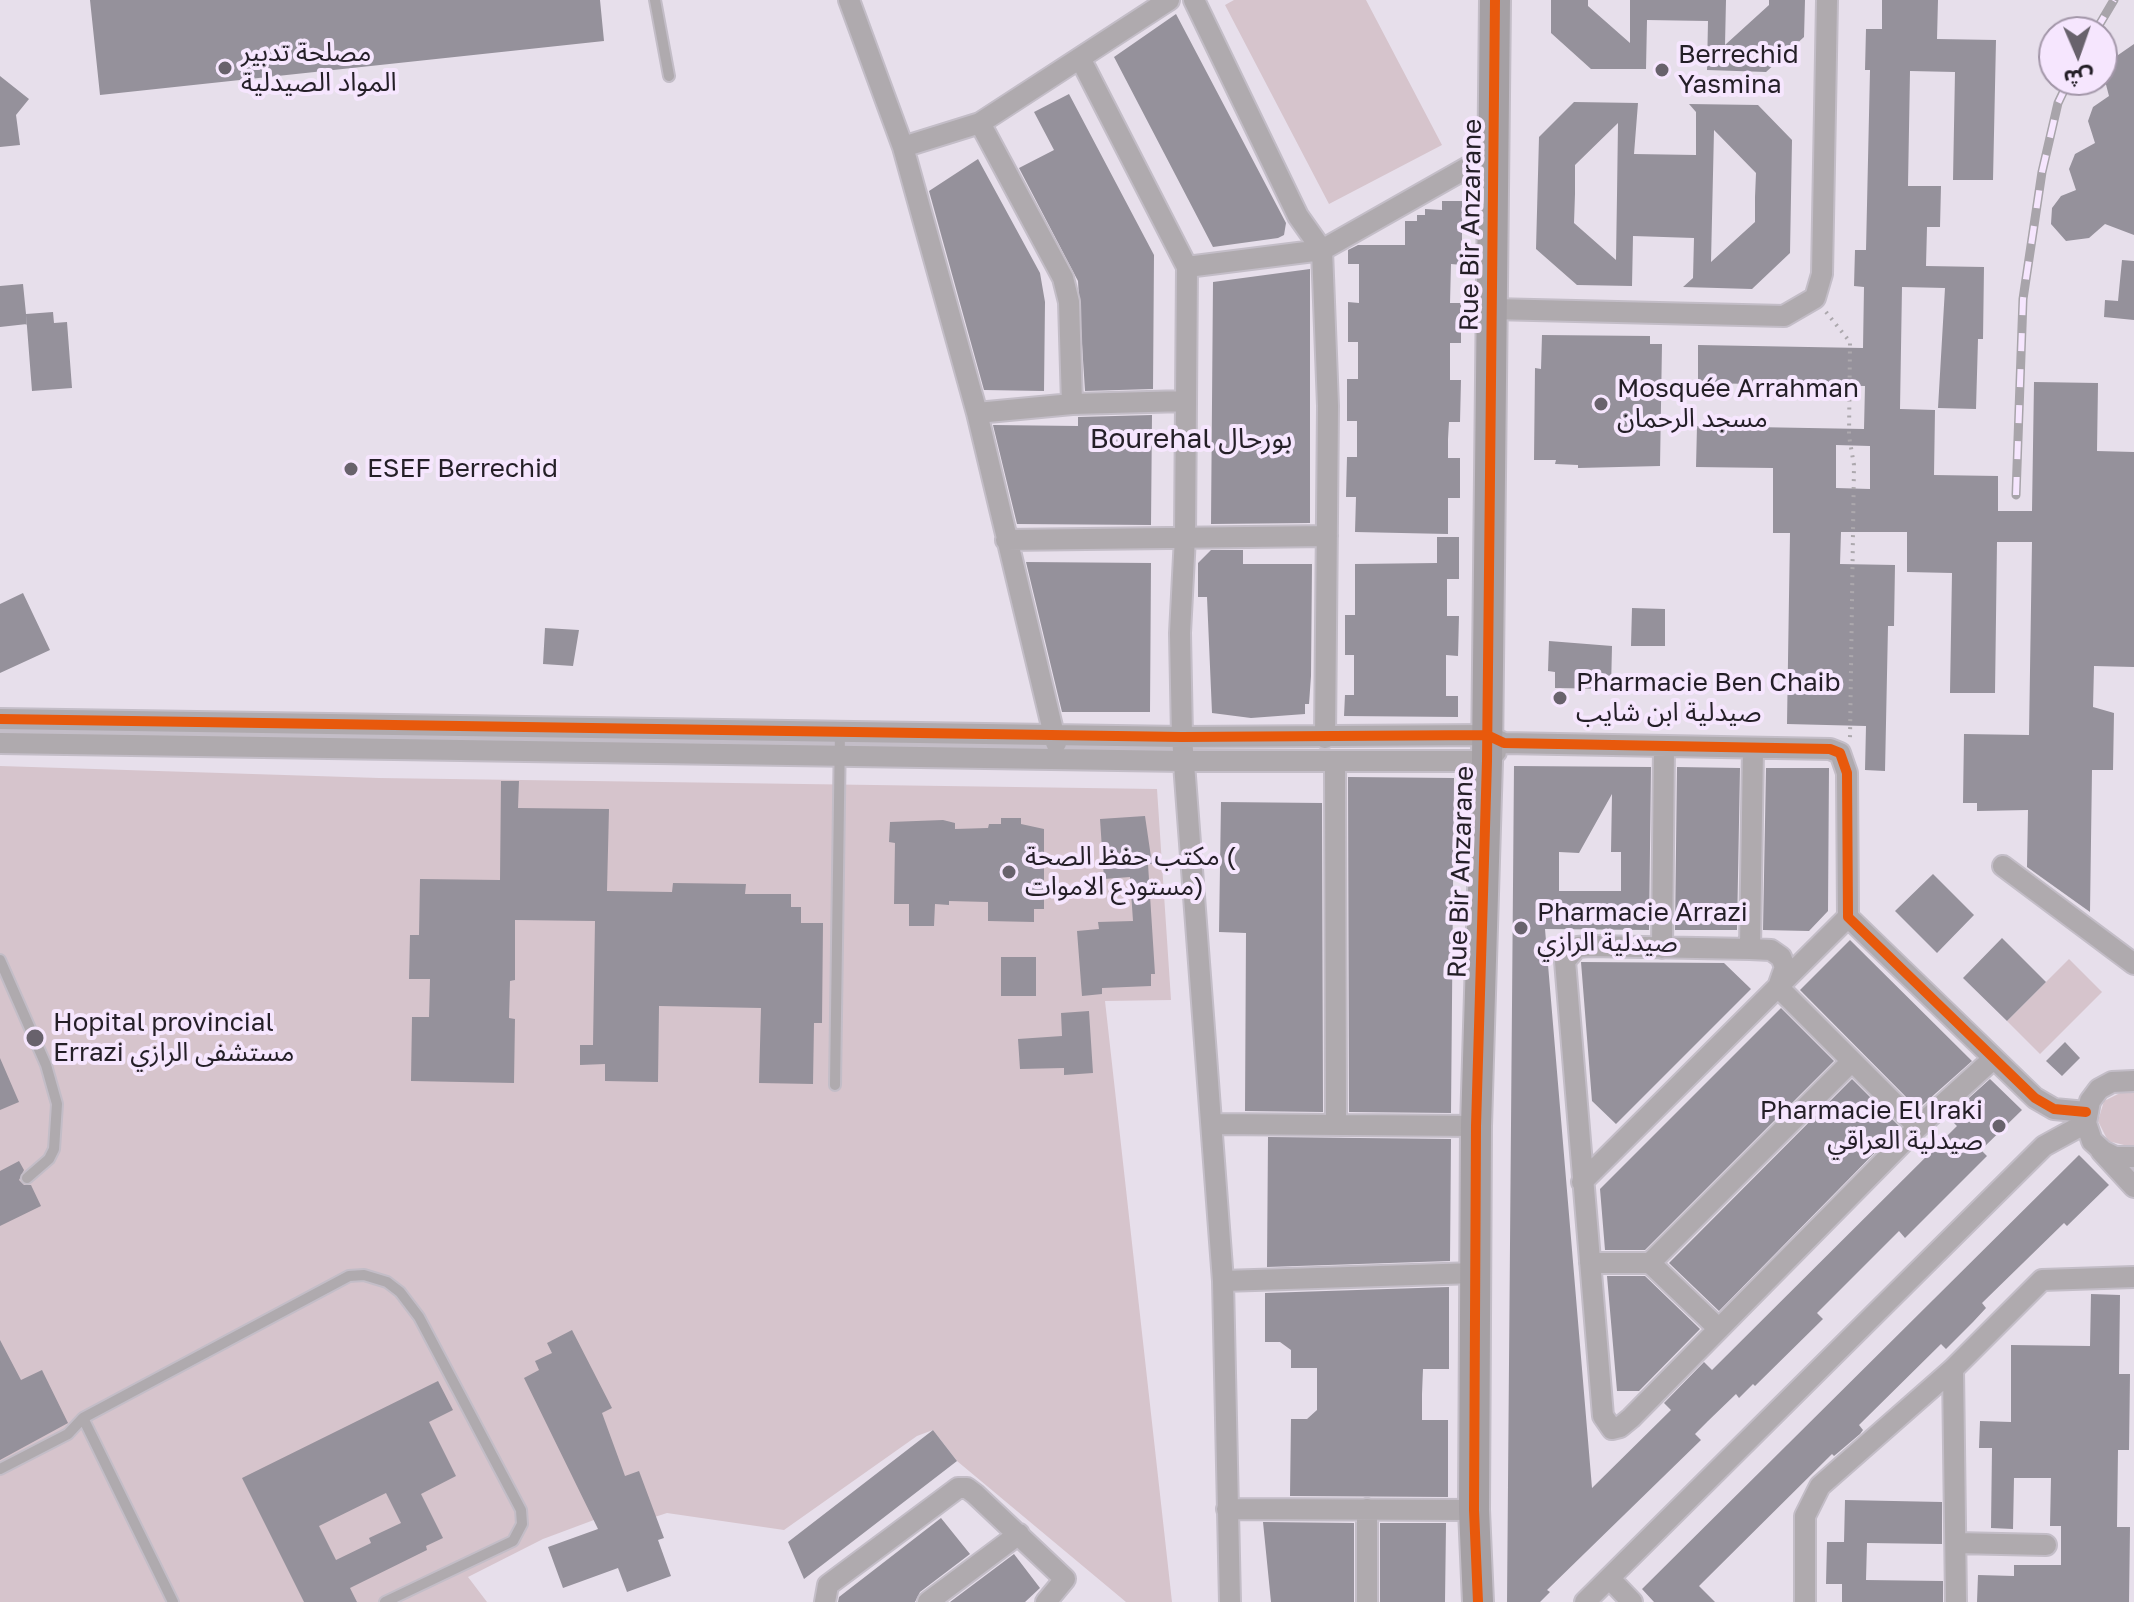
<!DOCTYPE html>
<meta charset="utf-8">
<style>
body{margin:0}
#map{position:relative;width:2134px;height:1602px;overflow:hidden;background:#e7dfeb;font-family:"Golos Text","Noto Sans Arabic",sans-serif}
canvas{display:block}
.north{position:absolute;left:2038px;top:16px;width:80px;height:80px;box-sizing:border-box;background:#f6e6fe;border:2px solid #a296a8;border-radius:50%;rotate:178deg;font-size:22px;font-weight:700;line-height:32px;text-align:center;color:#241f27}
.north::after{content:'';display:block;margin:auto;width:28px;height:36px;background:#68626c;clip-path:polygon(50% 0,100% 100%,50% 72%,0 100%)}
</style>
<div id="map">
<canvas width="2134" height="1602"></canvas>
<div class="north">ش</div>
</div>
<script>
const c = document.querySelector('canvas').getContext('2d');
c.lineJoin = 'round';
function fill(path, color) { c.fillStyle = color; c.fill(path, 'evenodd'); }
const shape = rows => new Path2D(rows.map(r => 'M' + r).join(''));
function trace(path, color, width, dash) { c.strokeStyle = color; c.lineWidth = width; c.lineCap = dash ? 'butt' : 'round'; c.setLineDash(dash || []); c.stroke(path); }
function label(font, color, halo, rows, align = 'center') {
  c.font = font + ' "Golos Text","Noto Sans Arabic",sans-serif'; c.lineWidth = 8; c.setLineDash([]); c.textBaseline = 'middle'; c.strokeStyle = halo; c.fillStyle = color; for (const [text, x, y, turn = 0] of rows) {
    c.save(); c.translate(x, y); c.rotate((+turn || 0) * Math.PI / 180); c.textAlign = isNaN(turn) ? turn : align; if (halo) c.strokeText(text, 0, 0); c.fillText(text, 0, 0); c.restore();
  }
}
fill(shape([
 [1234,0,1366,0,1442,145,1329,204,1225,5],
 [0,766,379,778,1157,789,1171,1000,1105,1001,1172,1602,1126,1602,957,1461,933,1430,917,1436,784,1530,667,1513,624,1527,618,1511,543,1539,468,1577,487,1602,0,1602],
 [2069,959,2102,992,2040,1054,2007,1021],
 [2124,1091,2134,1093,2134,1145,2128,1146,2108,1141,2098,1121,2104,1101]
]), '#d6c4cc');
fill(shape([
 [90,0,600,0,604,41,100,95],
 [1551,0,1588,0,1588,6,1630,43,1630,0,1726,0,1725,45,1769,5,1769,0,1805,0,1804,37,1766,72,1707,70,1708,21,1647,20,1646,69,1591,69,1551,33],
 [1882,0,1938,0,1937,39,1996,40,1993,180,1953,180,1955,72,1910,71,1908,186,1941,186,1940,227,1927,227,1926,266,1984,267,1983,339,1978,339,1976,409,1938,408,1945,288,1902,287,1900,409,1935,410,1934,475,1998,476,1998,511,2032,511,2034,382,2098,383,2097,451,2134,452,2134,667,2094,666,2093,707,2114,713,2113,770,2092,770,2090,912,2027,867,2028,810,1977,811,1977,803,1963,803,1964,734,2029,735,2032,542,1997,542,1995,693,1950,693,1952,573,1907,572,1907,532,1841,532,1840,564,1895,565,1894,626,1888,626,1885,771,1865,770,1866,726,1787,724,1790,533,1773,533,1773,468,1696,467,1697,426,1864,429,1865,386,1698,383,1698,345,1863,348,1864,287,1854,286,1855,250,1866,250,1870,70,1865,70,1866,29,1882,29],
 [1836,445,1870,446,1870,489,1836,488],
 [1176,14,1286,223,1284,235,1278,238,1213,247,1114,57],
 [2134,44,2134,235,2105,224,2089,238,2066,241,2051,224,2052,208,2061,196,2076,190,2069,169,2075,154,2095,143,2088,121,2093,107,2109,96,2104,77,2108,62],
 [0,76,29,99,16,115,20,145,0,147],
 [1069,94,1154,255,1153,389,1085,391,1078,281,1019,168,1054,150,1034,112],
 [1574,102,1638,103,1634,154,1696,155,1696,112,1689,104,1758,105,1792,140,1790,253,1752,289,1683,287,1693,278,1694,238,1633,236,1632,286,1577,285,1536,249,1539,137],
 [1618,123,1617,195,1616,260,1574,223,1575,194,1575,165],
 [1714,130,1756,173,1755,197,1755,222,1711,262],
 [978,159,1040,273,1045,302,1044,391,984,390,929,191],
 [1442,201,1462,201,1462,265,1451,264,1450,303,1461,303,1461,343,1450,343,1450,380,1461,380,1460,422,1449,422,1448,439,1448,458,1460,458,1460,498,1448,498,1448,534,1355,532,1356,497,1346,497,1347,457,1357,457,1357,421,1347,421,1347,379,1358,379,1358,342,1348,342,1348,302,1359,303,1359,264,1348,264,1348,250,1358,245,1405,245,1405,221,1417,221,1417,215,1425,215,1425,209,1442,210],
 [2122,260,2134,261,2134,320,2104,317,2105,300,2118,301],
 [1310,269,1310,523,1211,524,1213,282],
 [23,284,27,324,0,327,0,286],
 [53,312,54,323,67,322,72,388,32,391,26,314],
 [1542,335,1650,336,1650,344,1662,344,1660,466,1578,468,1578,465,1555,464,1556,460,1534,460,1535,368,1541,369],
 [1152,415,1151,525,1017,524,993,425,1078,426,1078,417],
 [1437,537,1459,537,1459,579,1447,579,1447,616,1459,616,1458,656,1446,655,1446,696,1458,696,1458,717,1344,716,1345,695,1354,695,1354,655,1345,655,1345,615,1355,615,1355,564,1437,563],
 [1211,550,1243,550,1243,564,1312,564,1311,676,1309,704,1305,704,1305,714,1251,718,1212,713,1207,597,1198,597,1198,563],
 [1026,562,1151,563,1150,712,1062,712],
 [23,593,50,650,0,673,0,604],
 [1632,608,1665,609,1665,646,1631,646],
 [545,628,579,630,573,666,543,664],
 [1549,641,1612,646,1611,689,1555,688,1555,672,1548,671],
 [1514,766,1651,767,1649,930,1545,929,1592,1488,1671,1410,1664,1403,1704,1362,1712,1370,1957,1126,1948,1117,1990,1079,2022,1110,1981,1150,1987,1156,1905,1238,1899,1231,1817,1313,1823,1319,1755,1386,1753,1384,1739,1398,1736,1394,1708,1421,1695,1434,1701,1440,1547,1590,1550,1592,1540,1602,1507,1602],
 [1612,794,1611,852,1621,852,1621,891,1559,891,1559,852,1579,853],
 [1677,767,1740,768,1737,930,1675,930],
 [1766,768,1829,768,1828,911,1809,931,1763,930],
 [1348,777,1454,778,1451,1113,1349,1112],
 [501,781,519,781,518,808,609,809,607,891,672,892,673,883,746,884,745,894,791,894,791,907,801,907,801,923,823,923,822,1023,814,1023,813,1084,759,1083,761,1008,659,1006,658,1082,605,1081,605,1064,580,1065,580,1045,593,1045,595,921,515,920,515,980,510,981,509,1018,515,1019,514,1083,411,1081,412,1017,429,1017,430,979,409,979,410,935,419,935,420,879,500,880],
 [1221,802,1322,803,1323,1112,1245,1111,1246,933,1219,932],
 [1145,816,1152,864,1148,864,1155,974,1151,974,1151,986,1102,988,1102,994,1082,996,1077,931,1099,929,1098,922,1133,921,1130,877,1104,879,1100,819],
 [1001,818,1021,818,1021,824,1044,829,1044,909,1034,909,1034,922,988,921,988,902,949,901,949,905,935,904,934,926,909,926,909,904,894,904,895,843,889,842,890,822,943,820,955,823,955,829,988,828,989,824,1001,824],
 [1933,874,1974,915,1937,953,1895,911],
 [2002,938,2046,982,2007,1021,1963,978],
 [1850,940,1972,1061,1918,1109,1800,990],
 [1001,957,1036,957,1036,996,1001,996],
 [1581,962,1724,963,1751,989,1616,1124,1592,1101],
 [1781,1008,1834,1061,1645,1250,1605,1250,1600,1189],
 [1089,1011,1093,1073,1064,1075,1064,1068,1020,1069,1018,1039,1062,1036,1061,1013],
 [2065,1042,2080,1058,2062,1076,2046,1061],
 [0,1058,19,1102,0,1110],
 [1852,1079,1900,1127,1719,1311,1669,1263],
 [1268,1137,1451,1139,1450,1261,1267,1267],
 [2079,1155,2109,1185,2067,1226,2064,1223,1982,1303,1986,1308,1973,1322,1946,1349,1941,1344,1859,1425,1863,1430,1860,1434,1834,1456,1832,1454,1699,1586,1715,1602,1654,1602,1642,1589],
 [19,1161,24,1170,19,1180,24,1185,31,1185,41,1206,0,1226,0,1171],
 [1607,1276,1645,1276,1700,1329,1639,1391,1617,1391],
 [1449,1287,1449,1369,1423,1369,1422,1394,1422,1420,1448,1420,1448,1497,1290,1496,1291,1419,1307,1419,1317,1410,1317,1368,1291,1368,1291,1350,1280,1342,1265,1342,1265,1293],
 [2091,1294,2120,1295,2119,1374,2130,1374,2129,1450,2118,1450,2117,1527,2130,1527,2129,1602,1977,1602,1978,1575,2014,1576,2014,1565,2061,1565,2061,1526,2050,1526,2051,1478,2014,1478,2013,1529,1991,1528,1992,1448,1979,1448,1980,1421,2011,1422,2011,1345,2090,1346],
 [572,1330,612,1408,602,1413,625,1476,639,1471,664,1538,658,1540,671,1576,627,1592,618,1568,563,1588,548,1547,598,1529,524,1378,539,1370,535,1361,552,1353,547,1343],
 [0,1340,21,1380,42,1370,68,1423,0,1460],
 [438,1381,453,1410,429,1422,456,1476,421,1494,443,1538,426,1546,427,1550,350,1588,357,1602,304,1602,242,1478],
 [386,1493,401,1523,369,1538,371,1543,336,1560,319,1526],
 [933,1430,957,1461,804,1579,788,1542],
 [1845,1500,1942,1502,1942,1544,1867,1543,1866,1580,1943,1581,1943,1602,1842,1602,1842,1584,1826,1584,1827,1542,1844,1542],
 [941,1518,970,1554,920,1592,915,1602,838,1602,839,1597],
 [1263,1522,1354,1523,1354,1602,1271,1602],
 [1380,1523,1446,1523,1445,1602,1380,1602],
 [1014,1554,1040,1588,1025,1602,950,1602]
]), '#95919b');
const lane = shape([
 [655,0,669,76],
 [0,960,46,1065,57,1104,54,1149,49,1159,27,1178],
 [835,1085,840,731],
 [83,1418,349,1276,364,1275,387,1282,400,1292,419,1317,521,1510,522,1524,513,1541,385,1602],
 [0,1469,68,1434,83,1418,173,1602]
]);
const street = shape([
 [849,0,903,147,977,413,1056,743],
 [1194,0,1298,216,1322,250,1328,406,1325,738],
 [1080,58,1187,267,1185,537,1180,633,1182,737,1223,1281,1230,1602],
 [980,123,1063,278,1069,302,1072,404],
 [903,147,980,123,1169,0],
 [1187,267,1322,250,1493,153],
 [1492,309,1784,316,1815,298,1822,274,1827,0],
 [977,413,1072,404,1186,401],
 [1006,540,1327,536],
 [0,719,1182,737,1487,735,1504,743,1830,749,1840,753,1847,773,1848,917,2035,1098,2054,1109,2086,1112],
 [0,743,1183,761,1487,761,1496,752],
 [1753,748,1750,949,1771,950,1781,957,1785,967,1778,987,1918,1127],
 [1335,761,1336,1125],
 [2003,866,2134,964],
 [1662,948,1664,746],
 [1750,949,1590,946,1577,947,1565,961,1603,1416,1612,1429,1620,1427,1631,1418,1918,1127,1993,1059],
 [2134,1081,2112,1082,2099,1089,2090,1101,2086,1123,2092,1141,2103,1151,2115,1157,2134,1157],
 [1212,1124,1476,1126],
 [2101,1151,2134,1187],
 [1582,1182,1848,917],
 [1590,1263,1650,1263,1851,1062],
 [1650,1263,1718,1328],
 [1223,1281,1475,1273],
 [1953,1369,1956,1602],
 [1227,1509,1474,1510],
 [1367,1509,1367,1602],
 [1956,1543,2046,1545],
 [1611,1580,1632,1602],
 [825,1602,828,1585,958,1488,967,1488,975,1494,1065,1579,1046,1602],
 [928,1602,1019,1534],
 [1585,1602,2044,1146,2086,1123],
 [1805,1602,1805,1516,1820,1486,1953,1369,2042,1280,2134,1277]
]);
const secondary = shape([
 [1478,1602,1474,1510,1476,1126,1487,761,1495,0]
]);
trace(lane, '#c3bdc7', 14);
trace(street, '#c3bdc7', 24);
trace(secondary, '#c3bdc7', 34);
trace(shape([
 [1826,312,1850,342,1849,436,1854,465,1850,738]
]), '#aca8ad', 4, [2, 6]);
trace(lane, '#afaaae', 10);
trace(street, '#afaaae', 20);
trace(secondary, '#a5a0a4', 30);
const rail = shape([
 [2095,32,2114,0],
 [2016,495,2023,299,2042,172,2058,103,2069,80]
]);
trace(rail, '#a8a4aa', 9);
trace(rail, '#f6e6fe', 6, [18]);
trace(shape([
 [0,719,1182,737,1487,735,1504,743,1830,749,1840,753,1847,773,1848,917,2035,1098,2054,1109,2086,1112],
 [1478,1602,1474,1510,1476,1126,1487,761,1495,0]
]), '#e8590c', 10);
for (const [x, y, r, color] of [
 [225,68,8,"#68626c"],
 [1662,70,8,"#68626c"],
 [1601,404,8,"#68626c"],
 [351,469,8,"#68626c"],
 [1560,698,8,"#68626c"],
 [1009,872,8,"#68626c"],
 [1521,928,8,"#68626c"],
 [35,1038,10,"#68626c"],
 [1999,1126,8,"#68626c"]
]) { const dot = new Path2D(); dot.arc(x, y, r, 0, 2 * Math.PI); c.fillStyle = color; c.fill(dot); trace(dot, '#f6e6fe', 3); }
label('26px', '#241f27', '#f6e6fe', [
 ["مصلحة تدبير",241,53],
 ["المواد الصيدلية",241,83],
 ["Berrechid",1678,55],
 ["Yasmina",1678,85],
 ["Mosquée Arrahman",1617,389],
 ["مسجد الرحمان",1617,419],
 ["ESEF Berrechid",367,469],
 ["Pharmacie Ben Chaib",1576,683],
 ["صيدلية ابن شايب",1576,713],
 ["مكتب حفظ الصحة (",1025,857],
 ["مستودع الاموات)",1025,887],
 ["Pharmacie Arrazi",1537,913],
 ["صيدلية الرازي",1537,943],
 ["Hopital provincial",53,1023],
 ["Errazi مستشفى الرازي",53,1053],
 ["Pharmacie El Iraki",1983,1111,"right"],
 ["صيدلية العراقي",1983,1141,"right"]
], 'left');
label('26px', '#241f27', '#f6e6fe', [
 ["Rue Bir Anzarane",1471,225,-89],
 ["Rue Bir Anzarane",1461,872,-88]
]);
label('28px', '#241f27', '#f6e6fe', [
 ["Bourehal بورحال",1191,439]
]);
</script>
